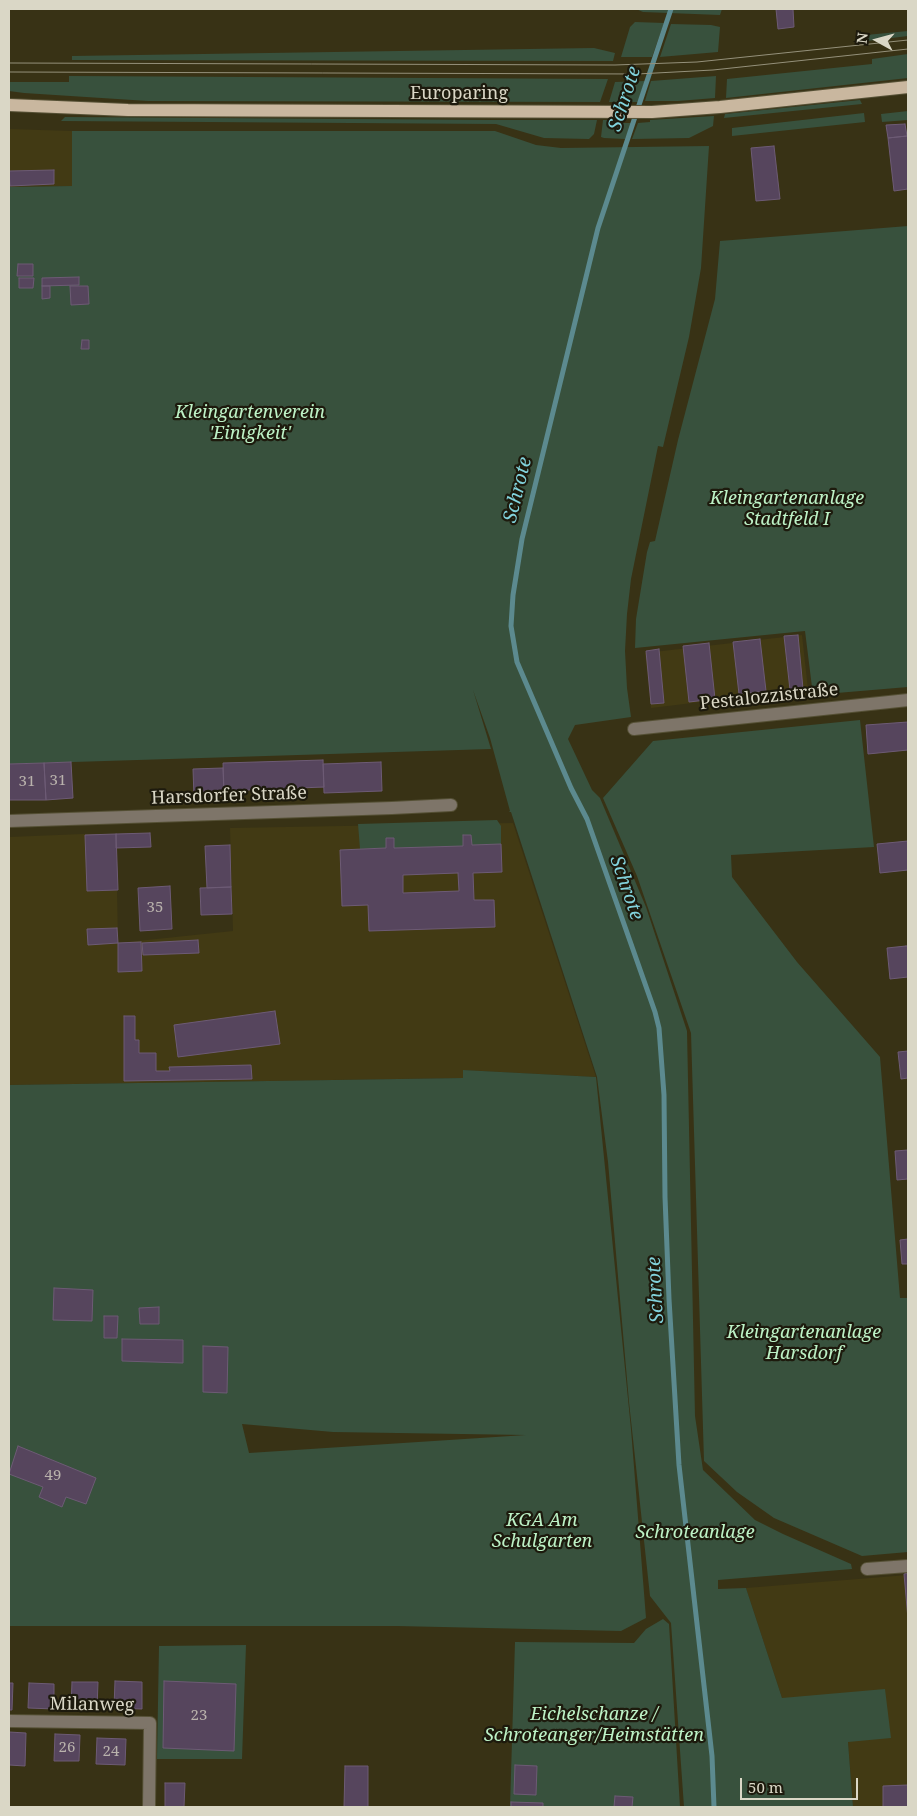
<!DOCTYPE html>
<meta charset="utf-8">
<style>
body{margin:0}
#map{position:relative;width:917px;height:1816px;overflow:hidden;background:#383215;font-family:"Noto Serif",serif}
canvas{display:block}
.frame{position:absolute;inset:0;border:10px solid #dad7c6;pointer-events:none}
.north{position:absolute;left:852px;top:15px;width:50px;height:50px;-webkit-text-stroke:4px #1d1a0d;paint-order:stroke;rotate:277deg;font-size:14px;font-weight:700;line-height:20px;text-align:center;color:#dad7c6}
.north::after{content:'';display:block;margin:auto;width:18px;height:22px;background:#dad7c6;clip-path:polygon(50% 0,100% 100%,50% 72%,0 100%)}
.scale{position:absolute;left:740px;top:1778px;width:118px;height:22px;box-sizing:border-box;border:2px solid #dad7c6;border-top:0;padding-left:6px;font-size:15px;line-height:18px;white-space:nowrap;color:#dad7c6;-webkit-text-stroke:4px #1d1a0d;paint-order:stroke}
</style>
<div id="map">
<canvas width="917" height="1816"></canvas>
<div class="frame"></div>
<div class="north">N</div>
<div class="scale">50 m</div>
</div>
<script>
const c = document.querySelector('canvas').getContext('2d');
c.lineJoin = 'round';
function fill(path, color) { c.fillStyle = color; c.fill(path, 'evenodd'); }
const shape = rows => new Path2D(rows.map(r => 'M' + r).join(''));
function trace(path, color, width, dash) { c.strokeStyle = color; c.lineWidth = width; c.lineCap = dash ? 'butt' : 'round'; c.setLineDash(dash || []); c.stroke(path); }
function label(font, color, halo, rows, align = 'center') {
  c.font = font + ' "Noto Serif",serif'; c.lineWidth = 4.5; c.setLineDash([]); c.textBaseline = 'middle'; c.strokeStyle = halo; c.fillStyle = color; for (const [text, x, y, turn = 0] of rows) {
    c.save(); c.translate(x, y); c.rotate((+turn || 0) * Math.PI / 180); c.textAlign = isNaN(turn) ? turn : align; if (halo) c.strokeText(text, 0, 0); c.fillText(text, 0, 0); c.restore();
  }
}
fill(shape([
 [9,129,72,131,72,186,9,187],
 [802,635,808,689,651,708,645,653],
 [513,823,596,1077,463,1070,463,1078,9,1085,9,837,83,834,116,834,118,943,233,931,230,828],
 [908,1575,908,1807,853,1807,848,1742,782,1698,746,1588]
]), '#423a14');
fill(shape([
 [636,9,722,9,720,15,643,12],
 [635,22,664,23,652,57,621,57,630,27],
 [671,24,711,25,720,27,718,52,660,57],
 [908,31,908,36,867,41,866,35],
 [594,48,615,53,613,61,72,60,72,56],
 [908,54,908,78,726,98,727,79,872,64,872,59],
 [69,76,608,79,600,102,148,101,24,93,9,91,9,82,69,82],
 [716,76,715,98,678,101,645,101,651,81],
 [645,81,638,102,609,102,615,82],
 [860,100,862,104,724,118,725,114],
 [908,111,908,120,882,122,881,114],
 [864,113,865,122,732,136,732,128],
 [714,116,713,126,689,138,632,139,638,123,650,122,650,120],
 [65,117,492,120,597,120,594,134,589,139,544,138,496,124,61,121],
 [603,120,617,120,617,123,632,123,625,139,604,138,601,137],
 [72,131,495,131,536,145,561,148,709,146,701,268,689,337,663,447,658,446,631,579,627,614,625,651,627,688,631,717,575,725,568,739,592,790,600,798,646,907,687,1031,695,1416,703,1470,755,1520,783,1534,851,1564,852,1569,718,1580,718,1589,746,1588,782,1698,885,1689,891,1738,848,1742,853,1807,684,1807,671,1623,650,1596,629,1402,608,1162,597,1077,511,812,509,812,510,811,490,738,473,690,491,749,9,764,9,187,72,186],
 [908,226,908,687,813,695,805,631,635,648,636,619,647,552,650,542,655,541,678,440,715,299,720,241],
 [860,720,874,847,731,855,732,877,797,962,880,1057,900,1298,908,1298,908,1552,862,1556,774,1518,737,1492,704,1461,691,1033,637,876,603,798,653,741],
 [497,820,501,826,501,844,472,845,471,835,463,835,463,846,394,848,394,838,386,838,386,848,360,849,358,824],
 [463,1070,596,1077,631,1429,646,1618,621,1631,397,1626,9,1626,9,1085,463,1078],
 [242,1424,333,1432,526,1435,249,1453],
 [663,1619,669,1624,680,1807,510,1807,515,1642,634,1643,646,1629],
 [246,1645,242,1759,157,1759,159,1646]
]), '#38513d');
trace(shape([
 [671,9,598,228,522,539,513,595,511,626,517,662,571,788,587,819,655,1012,659,1028,664,1095,665,1197,669,1299,679,1465,712,1756,714,1807]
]), '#5c8a8f', 5);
const building = shape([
 [776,9,793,9,794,27,778,29,776,9],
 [905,124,907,136,888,138,886,125,905,124],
 [907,136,908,136,908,189,894,191,888,138,907,136],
 [774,146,780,199,756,201,751,148,774,146],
 [54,170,54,184,10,186,9,171,54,170],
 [18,264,33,264,33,276,17,276,18,264],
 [79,277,79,285,42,286,42,278,79,277],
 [19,278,34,278,33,288,19,288,19,278],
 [42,286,50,286,50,298,42,299,42,286],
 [70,286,88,286,89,304,71,305,70,286],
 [82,340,89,340,89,349,81,349,82,340],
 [798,635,803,689,790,690,784,636,798,635],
 [760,639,766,691,739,694,733,642,760,639],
 [709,643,715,699,689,702,683,646,709,643],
 [659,649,664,703,651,704,646,651,659,649],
 [908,722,908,750,868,754,866,725,908,722],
 [323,760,324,787,224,791,223,763,323,760],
 [71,762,73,798,46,800,44,763,71,762],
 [381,762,382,791,324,793,323,764,381,762],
 [44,763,46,800,9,800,9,764,44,763],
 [223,768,224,796,194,797,193,769,223,768],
 [150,833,151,847,116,848,116,834,150,833],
 [116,834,118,890,87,891,85,835,116,834],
 [463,835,471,835,472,845,501,844,502,872,473,873,474,900,494,900,495,927,369,931,368,905,342,906,340,850,386,848,386,838,394,838,394,848,463,846,463,835],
 [458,873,459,891,403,893,403,875,458,873],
 [908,841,908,870,880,873,877,844,908,841],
 [230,845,231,887,207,888,205,846,230,845],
 [170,886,172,929,140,931,138,888,170,886],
 [231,887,232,914,201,915,200,888,231,887],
 [117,928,118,943,88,945,87,929,117,928],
 [198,940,199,953,143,955,142,943,198,940],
 [141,942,142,971,118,972,118,943,141,942],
 [906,946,908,946,908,977,890,979,887,948,906,946],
 [275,1011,280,1044,178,1057,174,1025,275,1011],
 [124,1016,135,1016,135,1040,139,1040,139,1053,156,1053,156,1071,170,1071,169,1067,251,1065,252,1079,124,1081,124,1016],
 [908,1051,908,1078,901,1079,898,1052,908,1051],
 [908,1150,908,1179,897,1180,895,1151,908,1150],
 [908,1239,908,1264,902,1264,900,1240,908,1239],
 [54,1288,93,1290,92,1321,53,1320,54,1288],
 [159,1307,159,1324,140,1324,139,1308,159,1307],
 [104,1316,118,1316,117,1338,104,1338,104,1316],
 [122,1339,183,1340,183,1363,122,1361,122,1339],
 [203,1346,228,1347,227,1393,203,1392,203,1346],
 [18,1446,96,1478,86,1504,66,1497,62,1507,39,1497,43,1487,9,1474,18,1446],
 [908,1573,908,1619,904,1574,908,1573],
 [115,1681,142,1682,142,1709,114,1708,115,1681],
 [164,1681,236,1684,234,1751,163,1748,164,1681],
 [72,1682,98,1682,97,1709,71,1708,72,1682],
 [9,1683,13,1683,12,1710,9,1710,9,1683],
 [29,1683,54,1684,54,1709,28,1708,29,1683],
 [9,1732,26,1733,25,1766,9,1765,9,1732],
 [55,1734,80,1735,79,1761,54,1761,55,1734],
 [97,1738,126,1739,125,1765,96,1764,97,1738],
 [515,1765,537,1766,536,1795,514,1794,515,1765],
 [345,1766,368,1766,368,1807,344,1807,345,1766],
 [165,1783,185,1783,184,1807,165,1807,165,1783],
 [908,1785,908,1807,883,1807,883,1786,908,1785],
 [615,1796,633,1797,632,1807,614,1807,615,1796],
 [511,1802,543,1803,543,1807,511,1807,511,1802]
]);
fill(building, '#56455d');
trace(building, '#6d5b75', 1);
const minor = shape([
 [634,729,908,700],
 [9,821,392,808,451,805],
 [867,1569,908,1566],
 [9,1721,150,1723,149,1807]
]);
const major = shape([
 [9,105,128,110,652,112,720,107,908,87]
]);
trace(minor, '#555035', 14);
trace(major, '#555035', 14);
trace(minor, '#7e7569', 12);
trace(major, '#c9b79f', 12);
trace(shape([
 [9,63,615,65,697,62,908,40],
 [9,72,637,74,713,70,908,49]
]), '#95917b', 1);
label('15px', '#b9b2ac', null, [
 ["31",58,781],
 ["31",27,782],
 ["35",155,908],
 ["49",53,1476],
 ["23",199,1716],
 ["26",67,1748],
 ["24",111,1752]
]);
label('18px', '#dad7c6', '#1d1a0d', [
 ["Europaring",459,94],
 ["Pestalozzistraße",769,697,-6],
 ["Harsdorfer Straße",229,796,-2],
 ["Milanweg",92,1705,1]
]);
label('italic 18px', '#bdf2c6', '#1d1a0d', [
 ["Kleingartenverein",250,413],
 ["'Einigkeit'",250,434],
 ["Kleingartenanlage",787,499],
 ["Stadtfeld I",787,520],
 ["Kleingartenanlage",804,1333],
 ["Harsdorf",804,1354],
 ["KGA Am",542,1521],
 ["Schulgarten",542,1542],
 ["Schroteanlage",695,1533],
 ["Eichelschanze /",594,1715],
 ["Schroteanger/Heimstätten",594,1736]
]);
label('italic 19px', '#82d3dc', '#1d1a0d', [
 ["Schrote",625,99,-72],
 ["Schrote",518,490,-76],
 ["Schrote",626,888,71],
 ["Schrote",656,1290,-93]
]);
</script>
